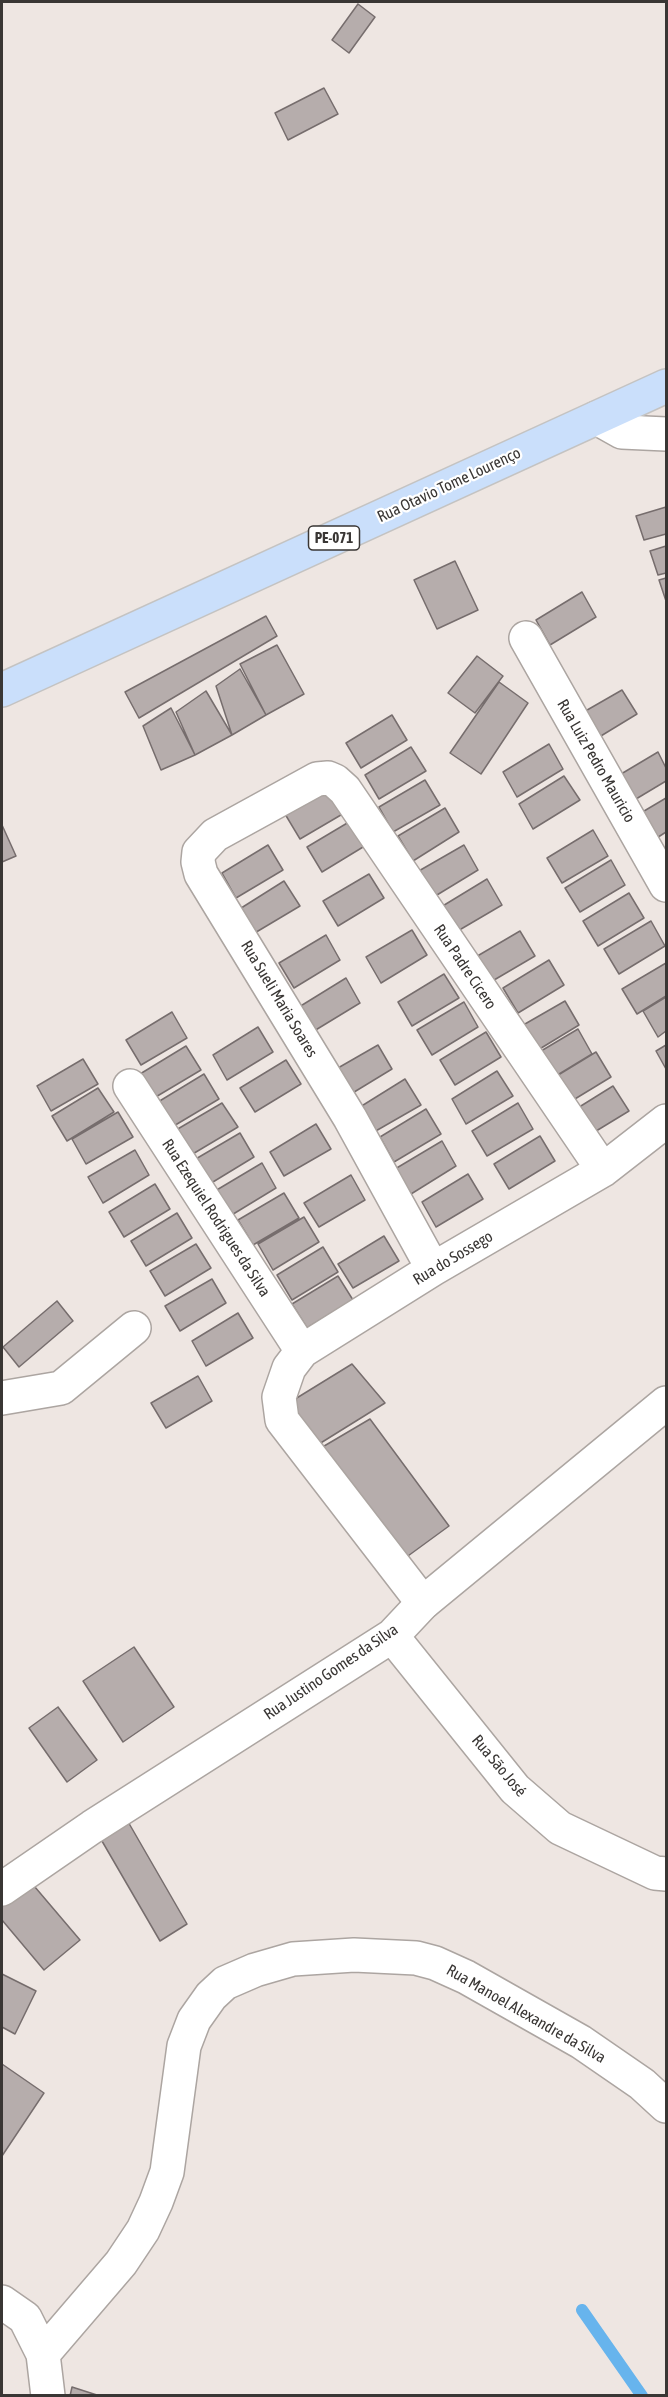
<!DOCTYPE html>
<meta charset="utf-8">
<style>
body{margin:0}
#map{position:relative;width:668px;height:2397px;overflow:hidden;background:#eee6e2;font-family:"Asap Condensed",sans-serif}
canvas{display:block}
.frame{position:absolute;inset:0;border:3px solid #393634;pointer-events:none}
</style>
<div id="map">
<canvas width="668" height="2397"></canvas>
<div class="frame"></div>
</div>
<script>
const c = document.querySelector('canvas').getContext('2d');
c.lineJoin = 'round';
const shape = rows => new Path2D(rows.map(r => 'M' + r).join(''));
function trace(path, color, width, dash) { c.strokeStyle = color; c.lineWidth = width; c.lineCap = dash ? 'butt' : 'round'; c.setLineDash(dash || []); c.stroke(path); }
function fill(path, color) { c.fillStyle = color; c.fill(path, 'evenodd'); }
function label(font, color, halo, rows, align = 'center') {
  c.font = font + ' "Asap Condensed",sans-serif'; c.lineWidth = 4.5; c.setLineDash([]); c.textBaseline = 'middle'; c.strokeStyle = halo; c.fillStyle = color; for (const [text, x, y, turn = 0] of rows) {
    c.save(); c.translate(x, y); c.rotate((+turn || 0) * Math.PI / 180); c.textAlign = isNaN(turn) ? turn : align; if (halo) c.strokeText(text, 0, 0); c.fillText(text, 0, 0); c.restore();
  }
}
trace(shape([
 [582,2310,642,2396]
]), '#67b4ed', 12);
const building = shape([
 [358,4,375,17,349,53,332,40,358,4],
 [324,88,338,114,288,140,275,113,324,88],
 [666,507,666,534,644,540,636,516,666,507],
 [666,546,666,573,658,575,650,551,666,546],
 [455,561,478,610,437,629,414,580,455,561],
 [666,578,666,601,659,580,666,578],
 [582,592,596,617,550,645,536,620,582,592],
 [266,616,277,636,139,718,125,692,266,616],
 [277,645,304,694,266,715,240,664,277,645],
 [477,656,503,676,475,713,448,693,477,656],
 [240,669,266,715,232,735,216,686,240,669],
 [499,682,528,703,481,774,450,753,499,682],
 [622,690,637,714,591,742,575,717,622,690],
 [206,691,232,735,195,755,176,712,206,691],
 [171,708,195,755,161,770,143,726,171,708],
 [392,715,407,740,361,768,346,743,392,715],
 [549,744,563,769,517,797,503,772,549,744],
 [411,747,426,771,379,799,365,775,411,747],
 [658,752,666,768,666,781,626,805,611,780,658,752],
 [564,776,580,800,533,829,519,804,564,776],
 [425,780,440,805,393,832,379,807,425,780],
 [331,786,346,812,300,839,285,814,331,786],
 [666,798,666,832,649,843,634,817,666,798],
 [445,808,459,832,413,861,398,836,445,808],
 [354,819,368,844,322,872,307,847,354,819],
 [2,825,16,856,2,862,2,825],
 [593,830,608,856,562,883,547,858,593,830],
 [268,845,283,870,236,898,222,873,268,845],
 [464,845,478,870,432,898,417,872,464,845],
 [611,860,625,885,580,912,565,888,611,860],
 [369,874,384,898,338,926,323,901,369,874],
 [487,879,502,905,456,932,441,907,487,879],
 [284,881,300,906,253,934,238,910,284,881],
 [629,893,644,918,598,946,583,921,629,893],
 [651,921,665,946,619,974,604,949,651,921],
 [412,930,427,955,381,983,366,957,412,930],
 [520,931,535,956,489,983,474,958,520,931],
 [326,935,340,960,294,988,279,963,326,935],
 [549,960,564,985,518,1013,503,988,549,960],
 [666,963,666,996,637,1014,622,989,666,963],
 [444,974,459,998,412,1026,398,1002,444,974],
 [346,978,360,1003,314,1031,299,1007,346,978],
 [666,997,666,1031,658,1037,643,1011,666,997],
 [565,1001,579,1025,533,1053,518,1028,565,1001],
 [464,1002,478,1027,432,1055,417,1030,464,1002],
 [172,1012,187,1038,141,1065,126,1040,172,1012],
 [258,1027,273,1052,227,1080,213,1055,258,1027],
 [578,1029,592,1054,546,1082,531,1057,578,1029],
 [486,1032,501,1057,455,1085,440,1060,486,1032],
 [378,1045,392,1069,346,1097,331,1072,378,1045],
 [666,1045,666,1069,656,1051,666,1045],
 [186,1046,201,1070,154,1098,140,1074,186,1046],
 [596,1052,611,1077,565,1105,550,1080,596,1052],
 [83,1059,98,1084,51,1111,37,1086,83,1059],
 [286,1060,301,1084,255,1112,240,1088,286,1060],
 [497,1071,513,1096,466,1124,452,1099,497,1071],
 [204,1074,219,1099,172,1127,158,1102,204,1074],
 [405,1079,421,1105,374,1132,360,1107,405,1079],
 [613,1086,629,1111,583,1139,568,1114,613,1086],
 [98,1088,114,1112,67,1141,52,1116,98,1088],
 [222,1103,238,1127,191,1155,176,1130,222,1103],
 [518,1103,533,1129,487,1156,472,1131,518,1103],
 [426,1109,441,1134,394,1162,380,1137,426,1109],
 [118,1112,133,1137,86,1164,72,1139,118,1112],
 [316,1124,331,1149,284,1176,270,1152,316,1124],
 [240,1133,254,1157,208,1185,194,1160,240,1133],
 [540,1136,555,1161,509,1189,494,1164,540,1136],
 [442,1141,456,1166,411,1194,395,1169,442,1141],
 [135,1150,149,1175,103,1203,88,1177,135,1150],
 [262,1163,276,1188,230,1216,215,1191,262,1163],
 [468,1174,483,1199,436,1227,422,1202,468,1174],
 [351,1175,365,1200,319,1227,304,1203,351,1175],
 [155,1184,170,1209,124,1237,109,1212,155,1184],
 [284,1193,299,1218,253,1245,238,1220,284,1193],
 [177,1213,192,1238,146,1266,131,1241,177,1213],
 [304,1217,319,1242,273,1270,258,1244,304,1217],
 [384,1236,399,1261,353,1288,338,1264,384,1236],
 [196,1244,211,1268,165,1296,150,1271,196,1244],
 [323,1247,338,1272,292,1300,277,1275,323,1247],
 [338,1276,353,1300,307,1328,292,1304,338,1276],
 [212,1279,226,1303,180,1331,165,1306,212,1279],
 [57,1301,73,1321,19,1367,3,1347,57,1301],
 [238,1313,253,1338,206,1366,192,1341,238,1313],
 [352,1364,385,1403,311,1449,287,1404,352,1364],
 [198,1376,212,1401,166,1428,151,1403,198,1376],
 [370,1419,449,1526,397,1564,314,1452,370,1419],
 [134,1647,174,1707,123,1742,83,1681,134,1647],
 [58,1707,97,1760,67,1782,29,1728,58,1707],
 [123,1813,187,1924,160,1941,95,1829,123,1813],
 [29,1880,80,1940,44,1970,2,1920,2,1904,29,1880],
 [2,1974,36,1991,15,2034,2,2027,2,1974],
 [2,2064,44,2093,2,2156,2,2064],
 [72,2387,100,2396,70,2396,72,2387]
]);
fill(building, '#b6adac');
trace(building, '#766d6d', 1.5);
const minor = shape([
 [597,418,622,432,666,434],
 [526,638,666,885],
 [130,1086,302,1351],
 [433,1269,350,1118,201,874,198,862,199,852,215,835,317,779,328,778,335,781,345,790,603,1170],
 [2,1398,61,1388,134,1328],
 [423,1603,282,1420,279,1397,289,1368,302,1351,433,1269,603,1170,666,1121],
 [2,2302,25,2318,43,2354,48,2396],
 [43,2354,121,2263,143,2230,156,2202,167,2172,184,2046,194,2020,211,1996,225,1983,255,1970,293,1959,354,1955,416,1958,435,1963,466,1977,581,2042,642,2084,666,2106]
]);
const tertiary = shape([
 [392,1636,515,1789,560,1828,655,1873,666,1874],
 [2,1889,92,1827,392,1636,423,1603,666,1403]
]);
const primary = shape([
 [2,690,666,386]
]);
trace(minor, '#aca5a1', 36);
trace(tertiary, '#aca5a1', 36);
trace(primary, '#c4c3c2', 36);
trace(minor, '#fff', 33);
trace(tertiary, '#fff', 33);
trace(primary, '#cadffb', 33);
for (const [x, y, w] of [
 [334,538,51]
]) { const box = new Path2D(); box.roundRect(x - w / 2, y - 12, w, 24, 4.5); c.fillStyle = '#fff'; c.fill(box); trace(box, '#393634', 1.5); }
label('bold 15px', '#393634', null, [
 ["PE-071",334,538]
]);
label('16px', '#393634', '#fff', [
 ["Rua Otavio Tome Lourenço",449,485,-25],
 ["Rua Luiz Pedro Mauricio",596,761,60],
 ["Rua Padre Cicero",465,967,56],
 ["Rua Sueli Maria Soares",279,999,59],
 ["Rua Ezequiel Rodrigues da Silva",216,1218,57],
 ["Rua do Sossego",453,1258,-31],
 ["Rua Justino Gomes da Silva",331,1672,-34],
 ["Rua São José",499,1766,50],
 ["Rua Manoel Alexandre da Silva",526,2014,30]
]);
</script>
